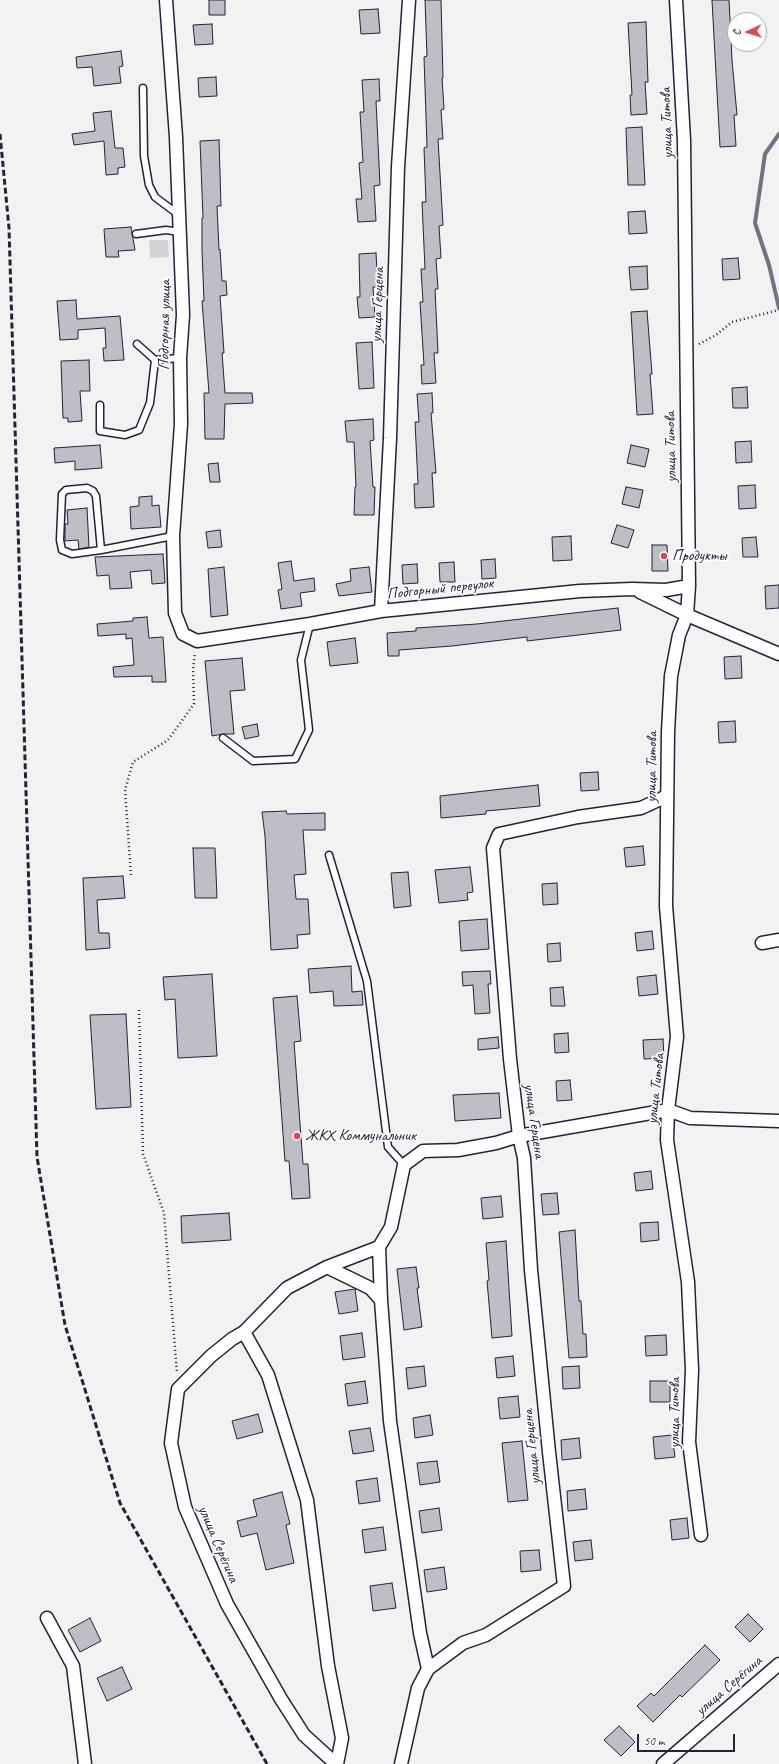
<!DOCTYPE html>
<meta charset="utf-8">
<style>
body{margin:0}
#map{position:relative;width:779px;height:1764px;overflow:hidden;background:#f2f2f3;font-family:Caveat,sans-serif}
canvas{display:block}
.north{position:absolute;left:727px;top:12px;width:40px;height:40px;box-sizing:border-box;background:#fff;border:1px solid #a7a7b1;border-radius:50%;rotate:266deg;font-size:11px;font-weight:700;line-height:16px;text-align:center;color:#22223b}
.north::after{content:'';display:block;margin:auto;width:14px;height:18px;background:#d1495b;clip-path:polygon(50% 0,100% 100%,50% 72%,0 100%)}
.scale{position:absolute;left:637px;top:1734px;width:98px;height:18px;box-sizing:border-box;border:2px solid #22223b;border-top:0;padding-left:5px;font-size:12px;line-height:14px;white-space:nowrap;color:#22223b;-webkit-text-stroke:3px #fff;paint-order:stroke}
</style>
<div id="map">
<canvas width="779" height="1764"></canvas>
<div class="north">С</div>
<div class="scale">50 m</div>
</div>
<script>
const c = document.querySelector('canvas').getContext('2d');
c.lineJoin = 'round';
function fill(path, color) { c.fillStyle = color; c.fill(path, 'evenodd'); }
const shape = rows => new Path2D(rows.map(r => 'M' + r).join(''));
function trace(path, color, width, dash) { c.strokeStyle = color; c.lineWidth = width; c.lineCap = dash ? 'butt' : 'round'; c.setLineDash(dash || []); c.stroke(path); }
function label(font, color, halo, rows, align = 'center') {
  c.font = font + ' Caveat,sans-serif'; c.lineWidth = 3.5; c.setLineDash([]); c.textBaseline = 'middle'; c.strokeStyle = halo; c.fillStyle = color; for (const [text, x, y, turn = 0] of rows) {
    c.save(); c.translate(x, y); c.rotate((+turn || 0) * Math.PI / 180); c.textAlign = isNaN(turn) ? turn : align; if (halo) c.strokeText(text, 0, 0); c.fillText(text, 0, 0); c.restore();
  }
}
fill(shape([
 [149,240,168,240,169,257,150,258]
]), '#d3d3d8');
trace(shape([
 [779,134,765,154,755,223,769,265,779,308]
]), '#727282', 4);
const building = shape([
 [209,0,225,0,225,15,209,15,209,0],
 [425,0,441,0,443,78,442,78,444,109,441,110,443,139,438,139,443,225,439,226,441,258,436,259,438,289,435,289,438,353,434,353,436,383,422,384,421,365,424,365,420,302,423,302,421,269,425,269,422,202,426,202,424,148,427,147,424,57,427,56,425,0],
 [712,0,729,0,732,60,737,115,734,115,736,146,720,147,712,0],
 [378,9,380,33,361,34,359,10,378,9],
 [646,22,648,82,645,82,647,114,631,115,630,95,632,95,628,23,646,22],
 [212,24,213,44,195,45,193,25,212,24],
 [121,51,123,66,119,67,121,83,94,86,92,67,77,68,76,57,121,51],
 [216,77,217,96,199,97,198,78,216,77],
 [379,79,380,101,376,101,380,185,374,186,376,221,358,222,356,199,362,199,359,163,363,162,360,112,364,112,362,80,379,79],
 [111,111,115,148,123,148,125,167,118,168,118,174,106,175,104,141,74,145,72,134,95,131,93,113,111,111],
 [642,127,645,185,628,185,626,128,642,127],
 [219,140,221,206,217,206,219,250,220,249,222,281,226,281,227,295,220,296,224,353,222,353,225,393,252,393,253,403,225,404,224,439,205,439,204,393,209,393,202,301,204,301,202,250,202,218,203,218,200,141,219,140],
 [645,211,647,233,629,234,628,212,645,211],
 [131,227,135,250,118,251,119,257,106,257,104,229,131,227],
 [376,253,378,287,373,287,375,317,359,318,357,297,360,297,359,254,376,253],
 [738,258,740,279,723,280,722,259,738,258],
 [647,266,648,289,631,290,629,267,647,266],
 [76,300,77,319,120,316,124,360,104,361,103,348,106,348,105,328,78,330,78,339,60,340,57,301,76,300],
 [647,311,652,374,650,374,653,414,637,415,631,312,647,311],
 [372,342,374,388,359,389,356,343,372,342],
 [89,360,90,391,80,391,82,421,68,422,68,418,63,418,61,361,89,360],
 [747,387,748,408,733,408,732,388,747,387],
 [432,393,433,413,431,413,436,473,432,473,434,507,415,508,414,484,418,484,415,422,419,422,417,394,432,393],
 [373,419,374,440,370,441,373,487,375,487,374,515,354,515,355,487,356,487,354,442,347,442,345,421,373,419],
 [751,441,752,462,736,463,735,442,751,441],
 [100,445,102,468,75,470,75,461,55,463,54,448,100,445],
 [631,445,649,449,645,467,627,463,631,445],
 [218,463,220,482,210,482,208,464,218,463],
 [755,485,756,508,739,509,738,486,755,485],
 [626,487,643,490,639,508,622,504,626,487],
 [152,496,152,506,159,505,161,527,131,529,130,507,139,506,139,497,152,496],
 [87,508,89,547,79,549,78,540,65,541,65,524,68,524,67,510,87,508],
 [617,525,634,530,628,548,611,543,617,525],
 [220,530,222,547,208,548,206,532,220,530],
 [571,536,572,560,553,561,552,537,571,536],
 [756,537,758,557,743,557,742,538,756,537],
 [652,545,667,545,668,571,652,571,652,545],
 [163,554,165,583,152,584,151,570,130,572,132,588,110,589,109,575,97,576,95,557,163,554],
 [495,559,496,578,482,579,481,560,495,559],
 [291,561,294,581,314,578,315,591,300,593,302,606,281,609,278,590,282,589,278,563,291,561],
 [454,562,455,582,440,582,439,563,454,562],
 [417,564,418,583,403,584,402,565,417,564],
 [224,567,228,615,211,617,208,569,224,567],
 [369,567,372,592,339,596,336,584,351,581,350,569,369,567],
 [779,585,779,608,766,609,765,586,779,585],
 [618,608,621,630,527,641,527,637,452,646,399,650,399,656,388,656,387,633,416,631,416,628,477,624,618,608],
 [147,617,149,638,163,637,166,682,152,682,152,676,114,677,113,667,134,665,132,638,126,639,126,634,98,636,97,624,133,621,133,618,147,617],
 [355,638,358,663,330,666,327,642,355,638],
 [741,656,742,678,725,679,724,657,741,656],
 [242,658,245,690,230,691,234,734,223,734,212,736,205,661,242,658],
 [735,721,736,742,719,743,718,722,735,721],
 [257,724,259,736,245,739,242,727,257,724],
 [598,772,599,790,581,791,580,773,598,772],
 [538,785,540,806,486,811,486,814,441,818,440,796,538,785],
 [286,811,287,814,325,813,325,830,303,830,306,874,294,875,296,899,308,899,310,934,297,935,298,948,271,950,265,836,262,812,286,811],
 [643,846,645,865,626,867,624,848,643,846],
 [193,848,215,848,217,898,195,898,193,848],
 [470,867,473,892,467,893,468,900,439,903,435,870,470,867],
 [408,872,411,906,394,908,391,873,408,872],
 [123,876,125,898,97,900,99,933,109,933,110,948,86,950,83,878,123,876],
 [557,883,558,904,543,905,542,884,557,883],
 [487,919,489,949,461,951,459,921,487,919],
 [652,931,654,949,637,951,635,933,652,931],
 [560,943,561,961,548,962,547,944,560,943],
 [351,966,352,992,362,991,363,1005,334,1006,333,991,310,993,308,969,351,966],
 [490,971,491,984,488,984,490,1013,475,1014,473,985,463,986,462,972,490,971],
 [212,974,217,1056,178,1058,175,999,165,1000,163,977,212,974],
 [656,975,658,994,639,996,637,977,656,975],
 [563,987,565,1006,551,1006,550,988,563,987],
 [297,996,301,1041,294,1042,303,1164,308,1164,310,1198,292,1199,289,1161,285,1161,273,998,297,996],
 [126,1014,131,1107,96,1109,90,1015,126,1014],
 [568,1033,569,1052,555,1053,554,1034,568,1033],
 [498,1037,499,1048,478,1050,478,1039,498,1037],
 [663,1039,664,1058,644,1059,643,1040,663,1039],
 [570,1080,572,1100,557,1101,556,1081,570,1080],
 [499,1093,501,1118,455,1121,453,1095,499,1093],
 [651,1171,653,1189,636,1191,634,1173,651,1171],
 [557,1193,559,1214,543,1215,541,1194,557,1193],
 [501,1196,503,1217,483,1219,481,1198,501,1196],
 [229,1213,231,1240,182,1243,181,1216,229,1213],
 [658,1222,659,1240,641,1242,640,1223,658,1222],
 [575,1230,579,1301,581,1301,583,1334,586,1334,587,1357,569,1358,559,1232,575,1230],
 [506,1241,512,1336,492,1338,487,1281,489,1280,486,1243,506,1241],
 [416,1267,419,1288,417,1288,422,1327,404,1330,397,1269,416,1267],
 [355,1289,358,1311,339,1314,335,1292,355,1289],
 [362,1333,365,1357,343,1360,340,1336,362,1333],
 [666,1335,667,1355,646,1356,645,1336,666,1335],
 [513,1356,515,1376,497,1378,495,1358,513,1356],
 [424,1366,426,1386,408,1389,406,1368,424,1366],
 [579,1366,580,1388,563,1389,562,1367,579,1366],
 [365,1381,368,1403,348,1406,345,1384,365,1381],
 [650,1381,670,1381,670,1402,650,1402,650,1381],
 [518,1396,520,1417,500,1419,498,1398,518,1396],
 [258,1414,263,1432,237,1439,232,1421,258,1414],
 [430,1415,433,1435,415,1438,413,1418,430,1415],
 [370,1428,374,1451,353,1454,349,1431,370,1428],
 [672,1435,675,1457,655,1459,653,1437,672,1435],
 [579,1438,581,1458,562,1460,561,1440,579,1438],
 [522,1441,528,1500,508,1502,502,1443,522,1441],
 [437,1461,440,1482,420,1485,417,1463,437,1461],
 [377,1478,380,1501,359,1504,356,1481,377,1478],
 [585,1489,587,1509,568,1511,567,1491,585,1489],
 [282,1492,290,1524,286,1525,294,1563,266,1570,257,1533,241,1537,237,1521,257,1516,253,1500,282,1492],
 [439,1508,442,1530,422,1533,419,1511,439,1508],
 [687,1518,689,1538,672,1540,670,1520,687,1518],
 [383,1527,386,1550,365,1553,362,1530,383,1527],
 [591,1540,593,1559,575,1561,573,1542,591,1540],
 [539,1550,541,1570,521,1572,520,1551,539,1550],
 [444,1567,447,1589,427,1592,424,1570,444,1567],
 [392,1583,396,1608,373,1611,370,1586,392,1583],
 [748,1614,763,1629,750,1642,735,1627,748,1614],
 [90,1618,101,1641,80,1652,68,1630,90,1618],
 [705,1645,720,1660,682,1697,680,1695,653,1722,637,1706,651,1693,654,1696,705,1645],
 [122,1667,132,1689,107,1701,97,1678,122,1667],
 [619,1726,635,1742,621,1756,604,1740,619,1726]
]);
fill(building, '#bebec6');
trace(building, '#22223b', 1);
const service = shape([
 [143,88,144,156,149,185,155,197,179,215],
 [136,234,166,230,180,232],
 [137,344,155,360,180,358],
 [100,405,100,431,125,435,139,430,150,403,155,360],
 [101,550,96,496,93,491,87,488,66,490,62,494,60,540,62,550,72,554,101,550,173,536],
 [223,738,253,761,295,759,309,730,301,660,310,624],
 [329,855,367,981,388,1147,404,1165]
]);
const minor = shape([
 [166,0,176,137,183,315,180,358,181,424,173,536,175,613,183,634,197,641,310,624,381,611,580,591,632,589,666,590,689,586],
 [676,0,684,140,689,586,687,615,679,635,671,676,668,732,666,906,677,1037,668,1110,667,1140,688,1282,692,1370,689,1442,701,1535],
 [640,592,687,615,779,654],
 [381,611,390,438,398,167,409,0],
 [762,943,779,940],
 [379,1247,381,1300,390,1421,420,1633,428,1669],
 [327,1267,370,1288,381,1300],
 [244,1332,232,1339,211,1356,178,1389,171,1443,185,1507,227,1604,281,1699,304,1735,336,1764],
 [47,1618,73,1666,85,1764],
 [337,1764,342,1738,328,1666,307,1500,268,1375,244,1332,287,1288,327,1267,379,1247,391,1227,404,1165,423,1151,458,1150,496,1143,519,1136,668,1110,690,1118,779,1121],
 [401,1764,418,1688,428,1669,463,1643,486,1635,564,1586,549,1452,531,1270,524,1158,519,1136,510,1059,493,848,499,834,578,817,641,808,667,796],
 [663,1764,779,1664]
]);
trace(service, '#22223b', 9);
trace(minor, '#22223b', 15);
trace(shape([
 [699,344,716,335,732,322,779,310],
 [131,875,125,790,133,762,168,740,194,704,193,670,195,652],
 [139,1010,143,1154,164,1213,177,1373]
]), '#22223b', 2.5, [1, 3]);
trace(service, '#fff', 6);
trace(minor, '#fff', 12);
trace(shape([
 [0,134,9,228,37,1157,65,1325,120,1503,267,1764]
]), '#22223b', 3, [6, 3]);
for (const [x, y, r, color] of [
 [664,556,4,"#d1495b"],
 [297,1136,4,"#d1495b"]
]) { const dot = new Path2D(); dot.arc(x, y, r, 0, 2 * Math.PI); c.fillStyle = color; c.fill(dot); trace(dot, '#fff', 1.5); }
label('16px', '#22223b', '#fff', [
 ["улица Титова",667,123,-92],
 ["улица Герцена",378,305,-88],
 ["Подгорная улица",165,325,-89],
 ["улица Титова",671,447,-91],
 ["Подгорный переулок",440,589,-6],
 ["улица Титова",652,767,-89],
 ["улица Титова",656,1089,-84],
 ["улица Герцена",534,1121,82],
 ["улица Титова",675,1413,-90],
 ["улица Герцена",532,1447,-96],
 ["улица Серёгина",218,1544,67],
 ["улица Серёгина",729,1686,-41]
]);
label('16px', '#22223b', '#fff', [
 ["Продукты",672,556],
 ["ЖКХ Коммунальник",305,1136]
], 'left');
</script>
